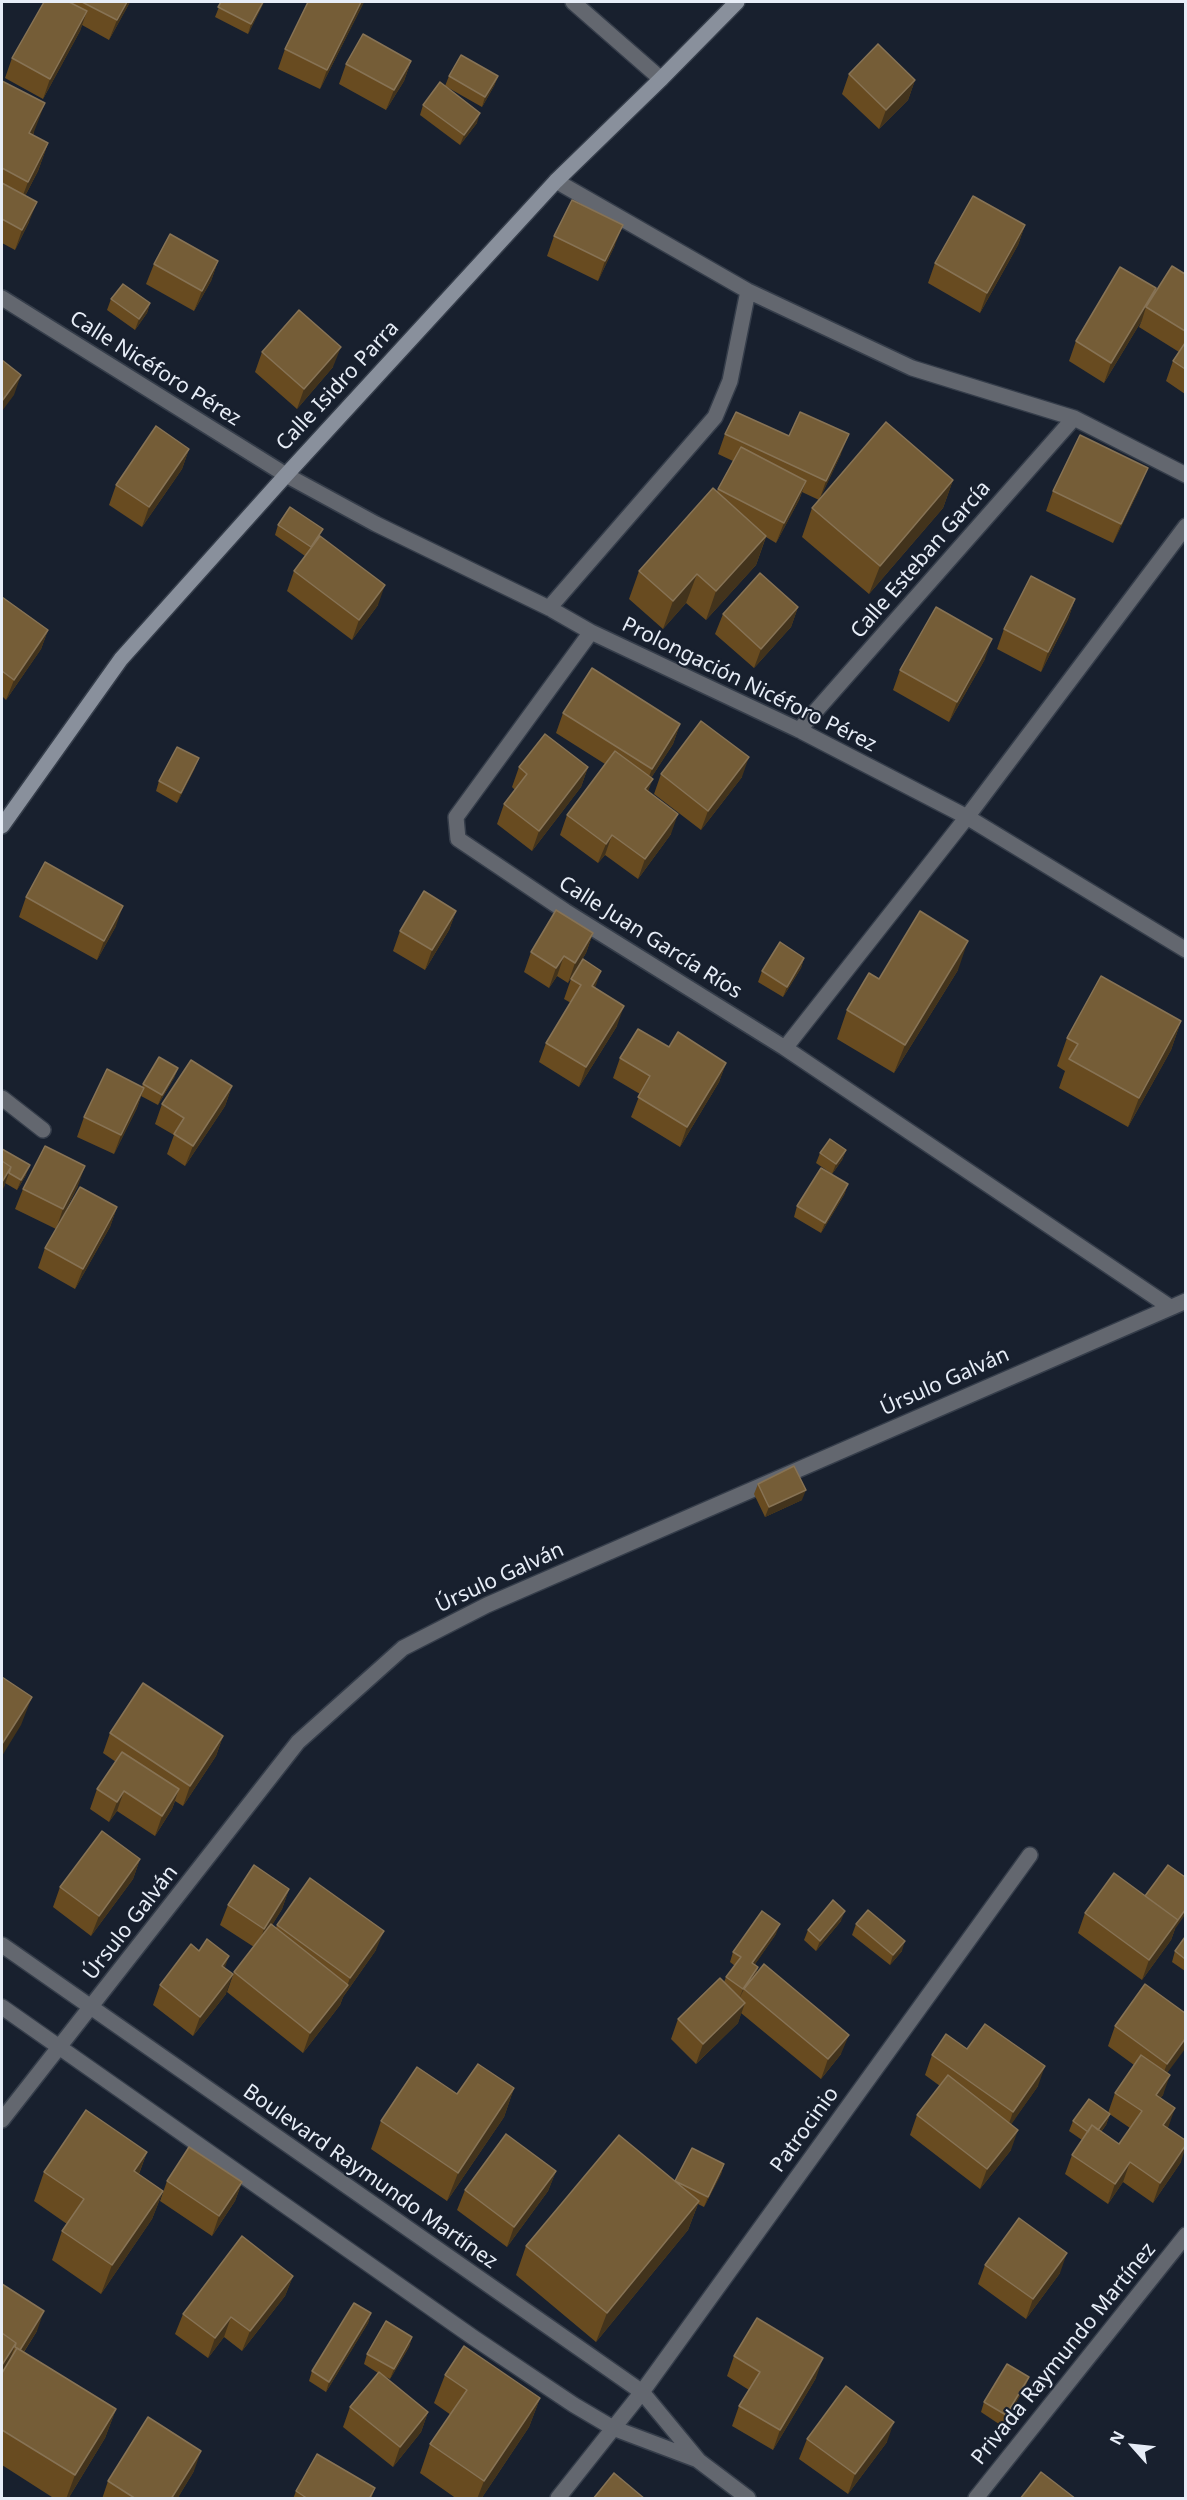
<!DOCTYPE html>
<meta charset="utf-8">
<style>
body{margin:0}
#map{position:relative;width:1187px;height:2500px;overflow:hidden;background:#18202e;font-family:"Noto Sans",sans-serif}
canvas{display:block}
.frame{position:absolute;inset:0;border:3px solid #e7edf7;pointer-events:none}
.north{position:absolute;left:1103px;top:2416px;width:60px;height:60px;-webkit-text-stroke:4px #18202e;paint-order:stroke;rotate:297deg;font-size:16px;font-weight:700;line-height:24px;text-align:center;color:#e7edf7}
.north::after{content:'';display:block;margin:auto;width:21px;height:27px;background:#e7edf7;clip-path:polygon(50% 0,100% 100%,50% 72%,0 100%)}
</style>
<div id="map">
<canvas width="1187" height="2500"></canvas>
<div class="frame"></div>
<div class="north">N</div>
</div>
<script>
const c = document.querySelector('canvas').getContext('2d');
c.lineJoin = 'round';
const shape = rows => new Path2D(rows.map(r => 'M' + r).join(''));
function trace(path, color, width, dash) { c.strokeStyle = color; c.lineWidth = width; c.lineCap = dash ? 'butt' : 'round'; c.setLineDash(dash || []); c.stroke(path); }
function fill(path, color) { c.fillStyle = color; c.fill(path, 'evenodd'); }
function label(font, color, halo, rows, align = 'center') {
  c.font = font + ' "Noto Sans",sans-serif'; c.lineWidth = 4.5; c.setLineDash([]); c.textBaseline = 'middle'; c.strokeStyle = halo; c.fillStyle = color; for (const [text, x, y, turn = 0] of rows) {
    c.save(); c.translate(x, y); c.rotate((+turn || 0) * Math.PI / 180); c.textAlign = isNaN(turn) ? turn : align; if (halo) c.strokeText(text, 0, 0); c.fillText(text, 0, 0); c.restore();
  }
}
const street = shape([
 [573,2,661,79],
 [556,181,748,291,912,368,1074,418,1186,475],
 [2,298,286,475,376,524,549,608,591,632,799,730,967,817,1186,950],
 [549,608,715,417,730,381,748,291],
 [591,632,456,817,458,839,565,911,785,1048,1170,1307],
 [799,730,1074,418],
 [785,1048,967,817,1186,526],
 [2,1098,43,1130],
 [2,1945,642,2392,699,2461,748,2498],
 [2,2007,474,2338,574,2405,613,2428,698,2460],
 [2,2120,298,1742,403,1648,487,1605,1186,1301],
 [558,2498,642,2392,1030,1855],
 [976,2498,1186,2235]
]);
const secondary = shape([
 [2,826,121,659,286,475,556,181,661,79,737,2]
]);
trace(street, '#353d4a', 18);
trace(secondary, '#353d4a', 18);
trace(street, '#63676f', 15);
trace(secondary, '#89909c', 15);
fill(shape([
 [44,2,130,2,109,40,82,25,80,31,43,99,5,78,12,58],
 [221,2,264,2,248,34,215,17],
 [308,2,364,2,320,89,278,69,285,49],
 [411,61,404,81,386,110,339,84,346,64],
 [849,74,915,80,908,100,879,129,842,94],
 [449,76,498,76,494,86,482,107,445,86],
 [2,81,34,132,33,135,48,143,38,171,25,196,29,222,15,250,2,243],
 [423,105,477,123,460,145,420,115],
 [1025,225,1018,245,980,313,928,283,935,263],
 [554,236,615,245,598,281,547,256],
 [218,261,211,281,194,311,146,284,154,264],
 [1185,274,1185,394,1166,381,1173,361,1179,352,1139,327,1142,320,1104,383,1069,361,1076,341,1156,288,1153,297],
 [111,299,150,303,147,313,135,330,107,310],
 [262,352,333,367,297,409,255,372],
 [725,434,789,436,841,454,819,500,953,480,943,508,869,594,802,537,812,508,819,500,802,492,799,500,776,543,766,537,756,565,706,620,686,603,663,629,629,599,639,571,717,491,733,461,718,454],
 [189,449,182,469,142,527,109,505,116,485],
 [1140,488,1113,543,1046,511,1053,491],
 [278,525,320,537,378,605,352,640,287,591,294,571,305,556,275,535],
 [2,597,48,630,41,649,6,700,2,696],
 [1075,599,1068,619,1041,672,997,649,1004,629],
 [798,607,791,627,754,668,715,634,723,614],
 [985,659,949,722,893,690,900,670],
 [563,713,680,724,673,744,651,778,648,791,671,834,638,879,605,855,598,863,560,835,567,815,605,764,556,733],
 [519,767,588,767,581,787,532,851,497,824,504,804,515,790,512,787],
 [195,768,177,803,156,791,159,781],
 [661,774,742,777,701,830,654,794],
 [26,897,116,926,97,960,19,917],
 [456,911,449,930,425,970,393,951,400,931],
 [593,933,586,953,568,983,557,976,549,988,524,972,531,952],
 [804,958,801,968,783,997,758,982,762,971],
 [958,970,894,1073,837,1039,847,1010,879,979],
 [571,979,595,988,617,1026,579,1087,539,1062,546,1043,571,1003,564,999],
 [1181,1021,1171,1050,1128,1127,1059,1088,1065,1071,1057,1066,1067,1038],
 [620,1058,726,1063,719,1082,680,1147,631,1117,640,1094,613,1078],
 [178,1068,174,1078,158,1105,141,1096,137,1108,114,1154,77,1137,84,1117,142,1087,143,1084],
 [232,1086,225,1106,185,1166,167,1154,174,1135,155,1124,162,1104],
 [2,1149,26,1175,17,1190,5,1183,4,1187],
 [846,1150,842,1160,832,1174,816,1163,820,1153],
 [848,1184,844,1195,821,1233,794,1217,797,1206],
 [78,1186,56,1229,15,1209,23,1189],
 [117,1207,110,1227,75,1289,38,1268,45,1248],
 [758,1484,802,1500,765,1517,754,1494],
 [110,1733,223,1736,216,1756,183,1806,175,1801,172,1809,155,1836,117,1811,109,1822,90,1809,97,1789,116,1762,103,1753],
 [140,1859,133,1879,91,1936,53,1907,60,1887],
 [289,1889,282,1909,272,1925,276,1928,277,1925,376,1950,343,1997,340,2005,303,2053,227,1992,234,1972,254,1947,220,1925,228,1905],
 [1085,1913,1175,1929,1171,1940,1142,1980,1078,1933],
 [841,1921,816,1951,804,1940,808,1930],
 [856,1924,902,1951,890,1965,852,1935],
 [776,1934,755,1964,758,1967,756,1974,841,2054,821,2079,741,2013,738,2023,696,2064,671,2039,678,2019,724,1982,726,1977,735,1966,730,1962,733,1952],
 [1185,1937,1185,1971,1172,1962,1175,1951],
 [225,1968,226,1994,193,2036,153,2005,160,1985],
 [1185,2013,1167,2073,1163,2095,1160,2098,1168,2128,1181,2162,1153,2203,1123,2182,1108,2204,1065,2174,1072,2155,1082,2140,1069,2131,1073,2121,1110,2114,1106,2125,1101,2132,1119,2144,1130,2128,1108,2113,1115,2093,1134,2065,1108,2046,1115,2026],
 [967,2049,1038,2086,1011,2124,1011,2150,980,2189,910,2135,917,2115,940,2086,925,2075,932,2055],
 [514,2088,504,2117,447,2201,371,2149,381,2121],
 [692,2148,724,2164,721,2174,704,2207,698,2204,688,2230,596,2342,516,2275,526,2246,675,2182],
 [147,2152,139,2174,163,2191,152,2219,101,2294,52,2260,62,2231,67,2224,34,2201,44,2172],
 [556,2171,548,2191,507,2247,457,2210,465,2190],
 [167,2181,242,2182,235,2201,212,2236,160,2201],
 [985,2265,1060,2273,1026,2319,978,2284],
 [293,2276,285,2296,242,2351,224,2337,208,2358,175,2334,183,2314],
 [2,2284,37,2331,24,2352,116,2409,105,2438,68,2499,55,2499,2,2465],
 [371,2313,368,2323,326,2392,309,2381,312,2371],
 [412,2337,409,2347,390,2379,382,2375,428,2412,421,2432,393,2467,343,2427,350,2407,378,2373,364,2364,367,2354],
 [734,2356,816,2378,773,2450,732,2426,739,2406,749,2390,727,2376],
 [445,2375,540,2398,529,2427,481,2499,457,2499,420,2473,430,2444,451,2415,434,2403],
 [1029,2377,1025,2387,1002,2426,981,2412,984,2402],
 [807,2439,887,2442,848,2494,799,2459],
 [194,2471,177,2499,102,2499,108,2481],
 [375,2488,371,2499,293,2499,296,2491]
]), '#684b20');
fill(shape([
 [127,2,130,2,109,40,117,20],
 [263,2,264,2,248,34,251,24],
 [361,2,364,2,320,89,327,70],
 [87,11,80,31,43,99,50,79],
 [411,61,404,81,386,110,394,90],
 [498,76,494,86,482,107,485,97],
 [915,80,908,100,879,129,886,110],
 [45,103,34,132,19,162,29,133],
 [480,113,477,123,460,145,464,135],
 [48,143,38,171,17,211,28,182],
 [37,202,29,222,15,250,22,230],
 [623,225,615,245,598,281,605,261],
 [1025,225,1018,245,980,313,987,293],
 [218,261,211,281,194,311,202,291],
 [1156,288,1149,308,1146,307,1142,320,1104,383,1111,363],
 [150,303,147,313,135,330,139,319],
 [341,347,333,367,297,409,304,389],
 [21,375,14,395,2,411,2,401],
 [849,434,841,454,819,501,826,481],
 [189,449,182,469,142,527,149,507],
 [1148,468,1140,488,1113,543,1121,524],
 [953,480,943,508,869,594,880,566],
 [806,481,799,500,776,543,784,523],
 [766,536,756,565,706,620,716,591],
 [697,574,686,603,663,629,673,601],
 [385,585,378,605,352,640,359,620],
 [1075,599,1068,619,1041,672,1048,652],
 [798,607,791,627,754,668,761,649],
 [48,630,41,649,6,700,14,680],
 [992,639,985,659,949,722,957,702],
 [680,724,673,744,644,789,652,769],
 [749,757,742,777,701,830,708,811],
 [199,758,195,768,177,803,181,793],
 [588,767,581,787,532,851,539,831],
 [653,779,645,799,645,789],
 [678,814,671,834,638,879,645,859],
 [612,835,605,855,598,863,606,844],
 [123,906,116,926,97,960,104,941],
 [456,911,449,930,425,970,432,950],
 [593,933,586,953,568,983,575,963],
 [968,941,958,970,894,1073,905,1045],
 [564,956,557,976,549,988,556,968],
 [804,958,801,968,783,997,787,987],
 [601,971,594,991,592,986],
 [624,1006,617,1026,579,1087,586,1067],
 [1181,1021,1171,1050,1128,1127,1139,1098],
 [726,1063,719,1082,680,1147,687,1127],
 [178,1068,174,1078,158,1105,162,1095],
 [232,1086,225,1106,185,1166,193,1146],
 [144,1088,137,1108,114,1154,121,1135],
 [846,1150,842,1160,832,1174,836,1164],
 [30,1165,26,1175,17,1190,21,1180],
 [85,1166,78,1186,56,1229,63,1209],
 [11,1167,4,1187,2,1191,2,1182],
 [848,1184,844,1195,821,1233,825,1223],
 [117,1207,110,1227,75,1289,83,1269],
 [806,1490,802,1500,765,1517,769,1507],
 [32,1697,21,1725,2,1756,2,1744],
 [223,1736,216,1756,183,1806,190,1786],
 [179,1789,172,1809,155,1836,162,1816],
 [124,1791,117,1811,109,1822,117,1802],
 [140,1859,133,1879,91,1936,99,1916],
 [289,1889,282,1909,257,1949,264,1929],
 [1185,1910,1185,1915,1175,1929,1171,1940,1142,1980,1149,1960],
 [845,1911,841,1921,816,1951,820,1941],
 [780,1924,776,1934,749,1973,752,1963],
 [384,1931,376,1950,343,1997,340,2005,303,2053,310,2033,347,1986,350,1978],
 [905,1941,902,1951,890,1965,893,1955],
 [229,1956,222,1976,222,1966],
 [758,1967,755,1977,744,1989,739,1999,743,1989],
 [233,1974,226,1994,193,2036,200,2017],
 [745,2003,738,2023,696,2064,703,2044],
 [849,2035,841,2054,821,2079,828,2059],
 [1185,2039,1185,2049,1159,2084,1167,2064],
 [1045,2066,1038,2086,1006,2132,1013,2112],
 [1170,2075,1163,2095,1149,2115,1156,2095],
 [514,2088,504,2117,447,2201,458,2173],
 [1175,2108,1168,2128,1163,2125],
 [1110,2114,1106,2125,1090,2146,1094,2136],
 [1018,2130,1011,2150,980,2189,987,2169],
 [1185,2146,1185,2149,1181,2162,1153,2203,1160,2183],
 [147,2152,136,2181,134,2171],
 [1130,2162,1123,2182,1108,2204,1115,2184],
 [724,2164,721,2174,704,2207,708,2197],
 [556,2171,548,2191,507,2247,514,2227],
 [242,2182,235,2201,212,2236,219,2216],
 [163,2191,152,2219,101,2294,112,2265],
 [699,2201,688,2230,596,2342,607,2313],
 [1067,2253,1060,2273,1026,2319,1033,2299],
 [293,2276,285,2296,242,2351,250,2331],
 [44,2311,37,2331,12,2370,19,2351],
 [371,2313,368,2323,326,2392,329,2382],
 [231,2317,224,2337,208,2358,215,2338],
 [412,2337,409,2347,390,2379,394,2369],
 [16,2343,6,2371,2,2378,2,2365],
 [823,2358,816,2378,773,2450,780,2430],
 [1029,2377,1025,2387,1002,2426,1006,2415],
 [540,2398,529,2427,481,2499,477,2499,484,2481],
 [116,2409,105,2438,68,2499,66,2499,75,2475],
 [428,2412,421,2432,393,2467,400,2447],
 [894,2422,887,2442,848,2494,855,2474],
 [201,2451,194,2471,177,2499,171,2499]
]), '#42331c');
const building = shape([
 [44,2,69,2,87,11,50,79,12,58,44,2],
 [82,2,127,2,117,20,82,2],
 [221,2,263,2,251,24,218,7,221,2],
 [308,2,361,2,327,70,285,49,308,2],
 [363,34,411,61,394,90,346,64,363,34],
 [878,44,915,80,886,110,849,74,878,44],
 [461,55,498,76,485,97,449,76,461,55],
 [2,81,45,103,29,133,48,143,28,182,2,168,2,81],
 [440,82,480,113,464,135,423,105,440,82],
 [2,183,37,202,22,230,2,219,2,183],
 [973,196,1025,225,987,293,935,263,973,196],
 [572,200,623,225,605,261,554,236,572,200],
 [170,234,218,261,202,291,154,264,170,234],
 [1172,266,1185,274,1185,331,1146,307,1172,266],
 [1120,267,1156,288,1111,363,1076,341,1120,267],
 [123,284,150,303,139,319,111,299,123,284],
 [299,310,341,347,304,389,262,352,299,310],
 [1185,343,1185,369,1173,361,1185,343],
 [2,360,21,375,2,401,2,360],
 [736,412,789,436,800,412,849,434,826,481,725,434,736,412],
 [886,422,953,480,880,566,812,508,886,422],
 [156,426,189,449,149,507,116,485,156,426],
 [1080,435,1148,468,1121,524,1053,491,1080,435],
 [741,447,806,481,784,523,718,489,741,447],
 [713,488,766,536,716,591,697,574,673,601,639,571,713,488],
 [290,507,323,529,311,547,278,525,290,507],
 [320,536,385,585,359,620,294,571,320,536],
 [760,573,798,607,761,649,723,614,760,573],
 [1031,576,1075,599,1048,652,1004,629,1031,576],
 [2,597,48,630,14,680,2,671,2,597],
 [936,607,992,639,957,702,900,670,936,607],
 [592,668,680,724,652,769,563,713,592,668],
 [701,721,749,757,708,811,661,774,701,721],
 [545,734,588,767,539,831,504,804,527,774,519,767,545,734],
 [177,747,199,758,181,793,159,781,177,747],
 [615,751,653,779,645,789,678,814,645,859,612,835,606,844,567,815,615,751],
 [45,862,123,906,104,941,26,897,45,862],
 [424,891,456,911,432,950,400,931,424,891],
 [556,910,593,933,575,963,564,956,556,968,531,952,556,910],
 [920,911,968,941,905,1045,847,1010,869,973,879,979,920,911],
 [780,942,804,958,787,987,762,971,780,942],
 [583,959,601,971,592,986,624,1006,586,1067,546,1043,581,985,571,979,583,959],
 [1101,976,1181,1021,1139,1098,1069,1059,1078,1044,1067,1038,1101,976],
 [638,1029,669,1047,678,1032,726,1063,687,1127,638,1097,650,1076,620,1058,638,1029],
 [159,1057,178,1068,162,1095,143,1084,159,1057],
 [191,1060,232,1086,193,1146,174,1134,184,1118,162,1104,191,1060],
 [107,1069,144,1088,121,1135,84,1117,107,1069],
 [830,1139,846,1150,836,1164,820,1153,830,1139],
 [45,1146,85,1166,63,1209,23,1189,45,1146],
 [2,1149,30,1165,21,1180,9,1173,11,1167,2,1161,2,1149],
 [2,1161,11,1167,2,1182,2,1161],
 [821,1168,848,1184,825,1223,797,1206,821,1168],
 [80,1187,117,1207,83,1269,45,1248,80,1187],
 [794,1466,806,1490,769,1507,758,1484,794,1466],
 [2,1677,32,1697,2,1744,2,1677],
 [143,1683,223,1736,190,1786,110,1733,143,1683],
 [122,1752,179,1789,162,1816,124,1791,117,1802,97,1789,122,1752],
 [102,1831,140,1859,99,1916,60,1887,102,1831],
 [254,1865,289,1889,264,1929,228,1905,254,1865],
 [1168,1865,1185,1877,1185,1910,1178,1920,1145,1896,1168,1865],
 [1114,1873,1178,1920,1149,1960,1085,1913,1114,1873],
 [310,1878,384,1931,350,1978,277,1925,310,1878],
 [833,1900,845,1911,820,1941,808,1930,833,1900],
 [868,1910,905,1941,893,1955,856,1924,868,1910],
 [762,1911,780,1924,752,1963,758,1967,743,1989,726,1977,741,1957,733,1952,762,1911],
 [271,1924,348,1985,310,2033,234,1972,271,1924],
 [1185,1937,1185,1959,1175,1951,1185,1937],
 [207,1939,229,1956,222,1966,233,1974,200,2017,160,1985,191,1944,199,1951,207,1939],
 [764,1964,849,2035,828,2059,744,1989,764,1964],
 [720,1978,745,2003,703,2044,678,2019,720,1978],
 [1145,1984,1185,2013,1185,2039,1167,2064,1115,2026,1145,1984],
 [985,2024,1045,2066,1013,2112,932,2055,946,2034,967,2049,985,2024],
 [1141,2055,1170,2075,1156,2095,1175,2108,1163,2125,1185,2140,1185,2146,1160,2183,1130,2162,1115,2184,1072,2155,1092,2125,1119,2144,1142,2111,1115,2093,1141,2055],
 [478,2064,514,2088,458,2173,381,2121,417,2067,457,2094,478,2064],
 [948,2075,1018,2130,987,2169,917,2115,948,2075],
 [1089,2099,1110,2114,1098,2130,1092,2125,1088,2132,1073,2121,1089,2099],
 [86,2110,147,2152,134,2171,163,2191,112,2265,62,2231,84,2199,44,2172,86,2110],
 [506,2134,556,2171,514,2227,465,2190,506,2134],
 [619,2135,699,2201,607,2313,526,2246,619,2135],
 [189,2147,242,2182,219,2216,167,2181,189,2147],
 [692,2148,724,2164,708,2197,675,2181,692,2148],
 [1019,2218,1067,2253,1033,2299,985,2265,1019,2218],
 [242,2236,293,2276,250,2331,231,2317,215,2338,183,2314,242,2236],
 [2,2284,44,2311,20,2350,15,2347,16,2343,2,2333,2,2284],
 [354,2303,371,2313,329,2382,312,2371,354,2303],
 [757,2318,823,2358,780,2430,739,2406,760,2372,734,2356,757,2318],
 [386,2321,412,2337,394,2369,367,2354,386,2321],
 [2,2333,16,2343,2,2365,2,2333],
 [464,2346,540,2398,484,2481,430,2444,467,2390,445,2375,464,2346],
 [17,2348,116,2409,75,2475,2,2430,2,2373,17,2348],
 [1007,2364,1029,2377,1006,2415,984,2402,1007,2364],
 [379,2372,428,2412,400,2447,350,2407,379,2372],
 [846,2386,894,2422,855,2474,807,2439,846,2386],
 [148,2417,201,2451,171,2499,136,2499,108,2481,148,2417],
 [317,2454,375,2488,369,2499,308,2499,296,2491,317,2454],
 [1041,2472,1076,2499,1020,2499,1041,2472],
 [614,2473,645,2499,593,2499,614,2473]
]);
fill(building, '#755d37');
trace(building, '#877355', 1.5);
label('21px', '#e7edf7', '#18202e', [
 ["Calle Nicéforo Pérez",155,369,32],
 ["Calle Isidro Parra",338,386,-47],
 ["Calle Esteban García",921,560,-49],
 ["Prolongación Nicéforo Pérez",749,685,26],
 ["Calle Juan García Ríos",650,938,32],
 ["Úrsulo Galván",945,1382,-24],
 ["Úrsulo Galván",500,1578,-25],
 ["Úrsulo Galván",131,1923,-52],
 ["Patrocinio",805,2130,-54],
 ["Boulevard Raymundo Martínez",370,2177,35],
 ["Privada Raymundo Martínez",1064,2354,-51]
]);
</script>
